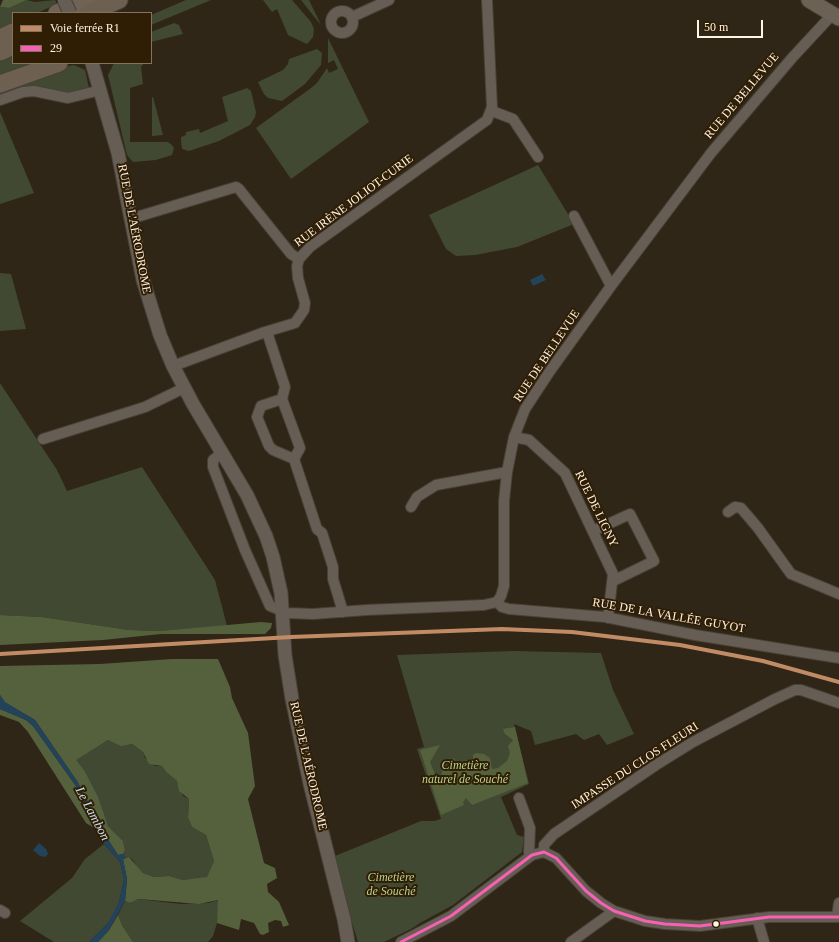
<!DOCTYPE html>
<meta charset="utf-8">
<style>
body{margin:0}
#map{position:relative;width:839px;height:942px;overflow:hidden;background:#2f2618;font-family:"Times New Roman",serif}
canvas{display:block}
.legend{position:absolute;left:12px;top:12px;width:140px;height:52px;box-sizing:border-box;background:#2f1e04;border:1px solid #82735e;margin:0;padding:5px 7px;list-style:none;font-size:12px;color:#fff3e4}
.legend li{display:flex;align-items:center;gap:8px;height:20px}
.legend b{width:20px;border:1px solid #82735e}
.scale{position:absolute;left:697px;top:20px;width:66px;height:18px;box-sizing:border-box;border:2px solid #fff3e4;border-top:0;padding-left:5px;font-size:12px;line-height:14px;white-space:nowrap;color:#fff3e4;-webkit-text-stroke:3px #2f1e04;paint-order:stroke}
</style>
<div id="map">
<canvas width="839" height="942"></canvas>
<ul class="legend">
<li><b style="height:5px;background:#c18c65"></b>Voie ferrée R1</li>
<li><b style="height:5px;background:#f860b3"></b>29</li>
</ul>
<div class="scale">50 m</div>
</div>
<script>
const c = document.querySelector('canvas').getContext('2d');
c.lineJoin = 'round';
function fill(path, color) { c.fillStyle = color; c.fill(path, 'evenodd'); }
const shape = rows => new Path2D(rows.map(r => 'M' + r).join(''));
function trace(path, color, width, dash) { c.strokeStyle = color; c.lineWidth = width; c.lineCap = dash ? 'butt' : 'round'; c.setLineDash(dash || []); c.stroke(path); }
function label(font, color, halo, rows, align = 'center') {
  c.font = font + ' "Times New Roman",serif'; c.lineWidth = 4; c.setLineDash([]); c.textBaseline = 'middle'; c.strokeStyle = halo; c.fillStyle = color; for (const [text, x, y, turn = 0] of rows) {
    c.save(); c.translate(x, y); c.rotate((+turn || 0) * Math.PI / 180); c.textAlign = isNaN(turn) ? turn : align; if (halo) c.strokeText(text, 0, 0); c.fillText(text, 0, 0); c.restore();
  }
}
fill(shape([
 [27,0,35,2,55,0,57,4,37,13,13,13,13,23,0,29,0,7,9,8],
 [186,0,211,0,151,25,151,15],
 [263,0,292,0,311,22,314,29,313,37,307,44,288,35,277,9,272,12],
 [301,0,309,0,321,25,312,14],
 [174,23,179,25,183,34,151,42,151,32],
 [328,38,369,122,291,179,256,128,311,88,317,83,327,68,329,73,338,69,334,60,328,63],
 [317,49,322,53,321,65,305,84,282,101,268,98,264,94,258,82,283,70,288,64,289,59],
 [13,55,13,63,48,63,0,80,0,61],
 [114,63,143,63,143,65,141,66,143,84,130,88,130,142,167,142,171,144,174,148,172,155,156,160,133,162,127,155,108,75],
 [74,65,85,70,89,88,76,93,0,96,0,90,64,67],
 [247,88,251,91,256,112,255,117,250,125,219,141,189,151,182,149,181,140,181,137,186,135,186,132,199,129,200,133,228,121,222,97],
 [152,97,153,97,163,135,152,136],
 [0,112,34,193,0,204],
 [538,165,574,224,517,247,475,255,456,256,446,249,429,215],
 [0,273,11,274,26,329,0,331],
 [0,383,57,470,67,491,142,467,215,580,227,626,159,631,129,630,42,617,0,615],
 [513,651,601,653,613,690,634,734,607,745,599,734,584,740,576,734,535,745,531,731,514,724,529,784,501,797,517,835,524,837,522,852,453,905,420,923,411,929,384,942,358,942,348,909,335,856,421,821,434,821,441,819,417,749,424,747,397,655],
 [108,740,121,745,132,744,143,752,145,758,155,766,162,766,166,772,177,781,183,796,189,799,188,818,192,827,206,835,214,861,207,878,183,880,169,876,154,877,143,873,136,865,133,860,129,857,126,858,123,854,125,850,123,841,108,826,84,770,75,760],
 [104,844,120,862,124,879,119,902,114,914,108,923,89,942,54,942,20,921,72,878,85,859],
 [137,899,181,904,208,903,219,900,217,923,213,936,208,942,133,942,122,925,118,915,125,901,130,903]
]), '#424933');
fill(shape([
 [3,0,27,0,9,8,0,7],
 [0,615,42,617,129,630,159,631,261,622,272,623,271,628,265,634,161,634,103,640,0,645],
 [172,659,218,659,230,687,232,698,248,733,255,786,248,799,264,863,275,868,277,878,267,884,268,892,279,902,289,925,283,927,281,921,275,920,268,923,269,932,263,935,260,934,254,923,241,919,239,930,217,923,218,900,199,904,138,899,130,903,125,901,127,879,123,859,129,857,143,873,154,877,169,876,183,880,207,877,214,861,206,835,192,827,188,818,189,799,179,791,177,781,166,772,162,766,149,764,143,752,132,744,121,746,108,740,76,760,84,770,98,797,108,826,123,841,125,850,123,854,118,855,105,835,77,781,35,720,4,702,0,695,0,666,100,664],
 [0,709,26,720,33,726,78,789,96,829,86,823,28,732,19,722,0,715],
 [515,727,528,783,472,805,466,798,463,802,464,805,441,815,420,750,440,745,430,762,440,786,443,782,441,777,442,771,454,758,457,763,473,759,473,755,476,753,484,754,490,758,492,769,498,768,507,761,510,753,508,746,513,740,505,734,503,729],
 [118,915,122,925,133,942,98,942,109,930]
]), '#54613c');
fill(shape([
 [542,274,546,280,533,286,530,280],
 [0,695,5,702,35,720,77,781,105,835,118,855,123,854,126,858,123,859,127,879,125,901,109,930,98,942,89,942,108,923,119,902,124,879,120,862,104,844,78,789,33,726,26,720,0,709],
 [39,843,46,849,48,854,45,857,40,856,33,850]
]), '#22435a');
const minor = shape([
 '331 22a11 11 0 1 1 22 0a11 11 0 1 1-22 0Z',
 [352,17,389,0],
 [0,100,23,92,34,91,68,98,101,90],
 [492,111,513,119,538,157],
 [574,216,611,286],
 [130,219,236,187,239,189,291,254,299,259],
 [267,332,285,387,282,399,300,448,294,459,317,529,322,533,333,567,333,579,343,612],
 [173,366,265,332,295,323,304,310,305,303,298,278,297,266,299,259,310,247,487,120,492,107,487,0],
 [282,399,261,406,257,417,269,446,273,450,294,459],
 [514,437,529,440,565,473,613,574,608,618],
 [43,439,145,407,184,388],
 [222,453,213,460,213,467,245,550,270,606,287,613,313,614,366,610,484,605,497,602,501,596,504,586,504,501,507,472,514,437,525,409,550,371,611,286,711,153,792,58,829,18,838,14],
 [411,507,417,497,436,485,507,472],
 [728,512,735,507,741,508,758,528,791,574,839,594],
 [593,531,630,514,654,561,613,581],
 [497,602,502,607,509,609,605,617,695,635,839,658],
 [519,798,530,828,529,852,532,855],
 [544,852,544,845,554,834,656,765,693,742,775,699,795,690,801,690,839,703],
 [0,910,5,913],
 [837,916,839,903],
 [757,918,764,942],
 [401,942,451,916,532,855,544,852,556,858,586,891,601,903,614,911,645,921,665,924,700,926,769,917,839,917],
 [571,942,614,911]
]);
const tertiary = shape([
 [92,63,118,153,143,280,160,335,173,366,193,404,247,495,266,536,273,557,281,593,285,655,292,699,310,784,344,919,348,942]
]);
const secondary = shape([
 [809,0,839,18]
]);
const primary = shape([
 [57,13,90,0]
]);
const trunk = shape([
 [89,13,119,0],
 [0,38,13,32],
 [0,52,13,46],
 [0,84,59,63]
]);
trace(minor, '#494136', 12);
trace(tertiary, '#494136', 15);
trace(secondary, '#494136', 17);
trace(primary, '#494136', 19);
trace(trunk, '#494136', 19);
trace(minor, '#665e54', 10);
trace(tertiary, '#665e54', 13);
trace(secondary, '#6b6154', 15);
trace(primary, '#706254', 17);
trace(trunk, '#6e6050', 17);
const tertiaryBridge = shape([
 [64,0,70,13]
]);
trace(tertiaryBridge, '#494136', 15, []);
trace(tertiaryBridge, '#665e54', 13);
trace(shape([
 [401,942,451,916,532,855,544,852,556,858,586,891,601,903,614,911,645,921,665,924,700,926,769,917,839,917]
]), '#f860b3', 3);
trace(shape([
 [0,654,291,637,502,629,572,632,680,645,763,661,839,682]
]), '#c18c65', 4);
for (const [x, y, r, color] of [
 [716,924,3.5,"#fff3e4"]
]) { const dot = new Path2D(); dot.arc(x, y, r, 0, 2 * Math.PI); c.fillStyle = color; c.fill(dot); trace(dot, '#2f1e04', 1.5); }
label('12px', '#fff3e4', '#2f1e04', [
 ["RUE DE BELLEVUE",742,96,-50],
 ["RUE IRÈNE JOLIOT-CURIE",354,201,-37],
 ["RUE DE L'AÉRODROME",134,229,79],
 ["RUE DE BELLEVUE",547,356,-56],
 ["RUE DE LIGNY",596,509,64],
 ["RUE DE LA VALLÉE GUYOT",669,616,10],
 ["RUE DE L'AÉRODROME",308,766,77],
 ["IMPASSE DU CLOS FLEURI",635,766,-33]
]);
label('italic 12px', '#b8d391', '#2f1e04', [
 ["Cimetière",465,766],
 ["naturel de Souché",465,780],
 ["Cimetière",391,878],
 ["de Souché",391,892]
]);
label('italic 13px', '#cae2f6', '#2f1e04', [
 ["Le Lambon",92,814,62]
]);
</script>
